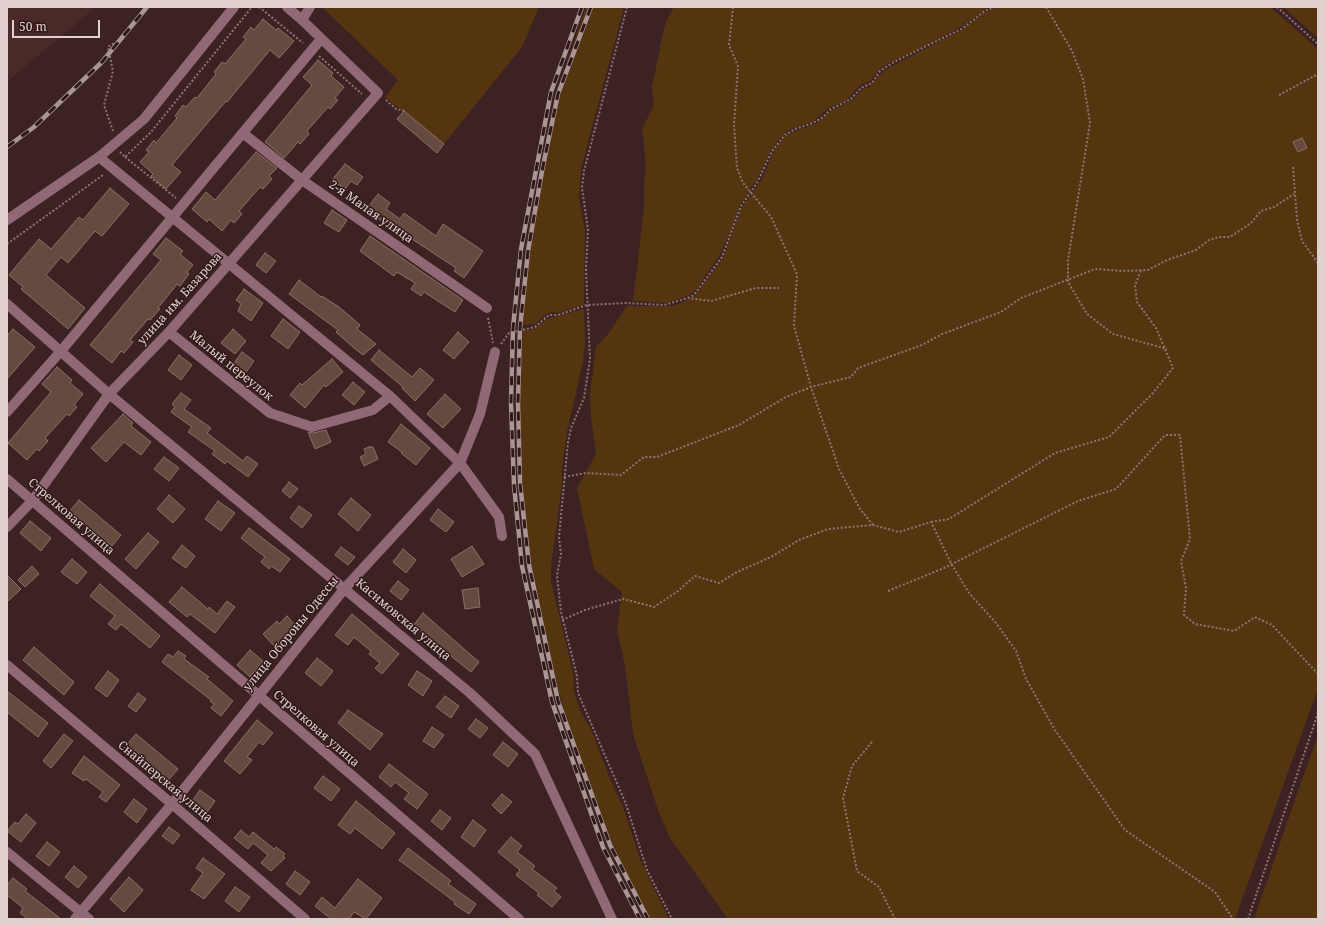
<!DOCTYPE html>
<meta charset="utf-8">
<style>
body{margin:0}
#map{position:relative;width:1325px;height:926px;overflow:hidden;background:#3c2222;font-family:"Noto Serif",serif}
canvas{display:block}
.frame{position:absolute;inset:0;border:8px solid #e2d0cf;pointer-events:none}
.scale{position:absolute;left:12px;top:20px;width:88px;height:18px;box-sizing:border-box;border:2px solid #e2d0cf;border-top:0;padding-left:5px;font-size:12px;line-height:14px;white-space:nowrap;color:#e2d0cf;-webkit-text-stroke:3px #311818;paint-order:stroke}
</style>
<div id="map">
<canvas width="1325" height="926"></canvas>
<div class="frame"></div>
<div class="scale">50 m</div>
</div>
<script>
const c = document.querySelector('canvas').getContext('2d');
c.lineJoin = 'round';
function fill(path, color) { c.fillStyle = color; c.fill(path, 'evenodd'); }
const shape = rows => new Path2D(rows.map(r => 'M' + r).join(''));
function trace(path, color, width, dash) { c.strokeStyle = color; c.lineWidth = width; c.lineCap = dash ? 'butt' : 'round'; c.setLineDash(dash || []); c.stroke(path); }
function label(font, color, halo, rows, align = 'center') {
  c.font = font + ' "Noto Serif",serif'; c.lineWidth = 3; c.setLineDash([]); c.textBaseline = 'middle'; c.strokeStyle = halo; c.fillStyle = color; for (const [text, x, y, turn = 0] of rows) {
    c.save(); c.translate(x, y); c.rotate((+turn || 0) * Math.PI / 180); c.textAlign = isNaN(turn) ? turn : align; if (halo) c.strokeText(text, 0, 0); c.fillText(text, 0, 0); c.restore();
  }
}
fill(shape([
 [7,7,96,7,7,82]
]), '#4a2929');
fill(shape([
 [322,7,539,7,522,47,444,144,385,97,398,80],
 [586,7,624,7,581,169,579,198,585,231,584,305,558,313,552,312,546,314,535,324,521,325,524,278,531,224,550,125,557,91],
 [674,7,990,7,964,25,917,50,891,62,880,69,870,81,860,85,847,100,829,108,812,122,789,130,778,140,771,150,756,182,749,189,748,195,740,204,732,229,719,256,695,291,688,296,666,303,633,301,644,208,644,184,646,167,642,129,654,105,652,88,662,38,666,21],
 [998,7,1270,7,1318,49,1318,689,1235,919,728,919,670,838,659,813,633,734,625,666,617,630,622,592,594,569,577,488,596,454,591,417,590,394,596,347,608,334,627,306,673,306,694,297,723,258,742,207,761,181,774,150,787,134,815,124,832,110,853,100,863,89,870,87,878,76,890,67,963,29,984,13],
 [1283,7,1318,7,1318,38],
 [584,309,585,342,583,362,567,432,562,468,562,485,551,566,551,582,573,672,574,692,581,713,591,729,610,779,623,807,640,859,669,919,650,919,608,835,572,740,550,659,532,572,524,520,520,460,519,394,523,329,532,330,549,318],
 [1318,736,1318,919,1254,919,1301,782]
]), '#543510');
const building = shape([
 [263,19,276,30,278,28,294,41,279,58,270,50,227,102,226,101,172,165,181,172,166,189,151,176,153,174,140,162,149,152,146,150,154,140,156,143,177,118,175,116,183,105,186,107,195,97,197,98,216,74,214,72,222,62,225,64,246,39,243,37,251,27,254,30,263,19],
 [318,60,333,73,331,76,344,87,335,98,338,100,330,109,328,107,307,131,309,134,300,144,298,142,284,158,265,142,312,85,303,77,318,60],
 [404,111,444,144,437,153,397,119,404,111],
 [1302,138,1307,148,1298,152,1293,142,1302,138],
 [256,152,277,168,269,176,272,179,263,189,260,187,239,211,242,214,234,223,231,220,222,231,209,219,207,222,192,209,206,192,215,200,256,152],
 [345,164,363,177,357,185,351,181,345,189,332,180,345,164],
 [110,188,129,204,102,236,95,231,68,263,61,257,46,275,85,308,68,329,21,289,23,287,9,275,39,239,51,249,79,217,83,220,110,188],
 [378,194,390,203,386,209,400,219,404,213,436,236,443,224,483,251,464,278,454,271,456,268,409,237,408,239,366,210,378,194],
 [332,210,347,220,339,232,324,223,332,210],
 [370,236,463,300,455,312,424,292,421,296,411,289,415,283,397,272,394,276,360,251,370,236],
 [166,238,183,251,180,254,193,265,187,272,189,274,180,286,177,284,158,308,160,309,150,320,148,319,130,340,133,342,124,353,121,351,112,363,90,345,161,260,153,254,166,238],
 [265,253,276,261,266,273,256,265,265,253],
 [299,280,321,297,322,296,339,307,360,325,357,329,376,344,363,355,354,348,336,332,338,330,289,294,299,280],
 [244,289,263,303,251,321,238,311,241,304,236,300,244,289],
 [283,319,300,332,288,349,271,336,283,319],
 [13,329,35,347,7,379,7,336,13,329],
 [233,329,246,341,235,354,221,343,233,329],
 [458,332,469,342,454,359,443,350,458,332],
 [379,350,412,377,420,368,434,380,415,401,402,388,403,387,371,360,379,350],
 [242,352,254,361,244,375,232,366,242,352],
 [179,355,192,365,181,380,168,370,179,355],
 [332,359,343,372,326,387,324,385,305,408,290,395,300,383,302,385,332,359],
 [57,367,72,380,70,383,83,394,74,405,77,407,69,416,67,414,45,438,48,441,39,451,37,449,27,460,8,443,51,392,42,384,57,367],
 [353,382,365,392,354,405,342,395,353,382],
 [181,393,191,400,184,409,211,428,207,433,243,461,247,456,258,464,248,477,227,461,225,464,212,454,215,451,188,432,192,427,171,412,175,407,172,404,181,393],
 [445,394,461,409,443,428,427,414,445,394],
 [123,414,133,423,131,426,151,442,141,455,124,442,106,462,91,448,123,414],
 [401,424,430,448,416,465,401,453,402,452,388,442,401,424],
 [326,430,331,442,315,449,308,432,313,433,326,430],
 [369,447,373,447,378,459,364,466,360,457,366,454,364,449,369,447],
 [164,457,179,468,169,481,154,469,164,457],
 [289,482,298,489,290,498,282,491,289,482],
 [169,495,185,509,173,523,157,509,169,495],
 [351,498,371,515,358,531,338,514,351,498],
 [79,500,121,535,112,546,70,511,79,500],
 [218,501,235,513,221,531,205,519,218,501],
 [299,506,312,515,302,528,290,518,299,506],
 [438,509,454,522,446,532,430,520,438,509],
 [30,521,51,538,41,551,20,533,30,521],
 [249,528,290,559,280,572,271,566,269,569,261,562,265,557,241,538,249,528],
 [148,533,159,542,136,569,125,559,148,533],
 [182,545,195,556,186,568,172,558,182,545],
 [472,546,484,564,462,577,451,559,472,546],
 [341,547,355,557,348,565,335,555,341,547],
 [403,549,416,560,406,573,393,562,403,549],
 [72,559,87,572,77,584,61,572,72,559],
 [32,566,39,574,25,587,18,580,32,566],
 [7,575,21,589,7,602,7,575],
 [398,581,409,590,401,600,390,591,398,581],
 [100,584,160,636,150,648,121,624,116,630,108,624,115,616,90,596,100,584],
 [182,587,208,609,209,607,217,614,227,601,235,607,215,633,190,614,187,617,169,602,182,587],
 [478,588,480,607,465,609,462,590,478,588],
 [423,613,479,662,471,672,413,626,423,613],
 [352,614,399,654,382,674,375,668,380,663,369,654,371,651,354,637,348,645,335,635,352,614],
 [287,616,296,626,275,647,263,634,277,621,279,624,287,616],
 [34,647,74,682,64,695,23,660,34,647],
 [250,650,263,661,250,677,237,665,250,650],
 [178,651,186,656,184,659,209,677,207,679,233,701,221,716,211,708,214,704,210,701,211,700,162,662,168,654,173,657,178,651],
 [317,658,333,671,321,686,305,673,317,658],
 [108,671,119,680,107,697,95,688,108,671],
 [417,671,432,681,423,696,408,685,417,671],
 [7,691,48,723,38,737,7,712,7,691],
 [138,693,146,699,136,712,128,706,138,693],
 [445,696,459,706,451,718,436,707,445,696],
 [348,710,383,734,370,750,338,723,348,710],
 [476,719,488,728,480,738,468,729,476,719],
 [257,720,273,733,263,745,259,742,247,757,252,760,240,774,224,761,257,720],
 [432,727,444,735,434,748,423,741,432,727],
 [64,734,73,741,51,768,43,761,64,734],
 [136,734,178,769,165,784,124,748,136,734],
 [503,742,518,754,508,767,493,755,503,742],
 [84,756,120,785,106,802,99,797,103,792,86,779,84,781,72,773,84,756],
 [389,764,428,794,417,809,404,799,409,793,395,782,391,787,379,777,389,764],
 [323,776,340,789,331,801,314,788,323,776],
 [200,790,215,801,205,815,190,804,200,790],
 [502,794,512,802,501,814,492,805,502,794],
 [134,799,147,809,137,823,124,812,134,799],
 [356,801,395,833,382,849,355,828,350,834,338,825,356,801],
 [440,810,451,818,442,830,431,821,440,810],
 [26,814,36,823,21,842,7,831,15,822,18,824,26,814],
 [473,820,486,830,474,847,461,837,473,820],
 [169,827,180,835,173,844,162,836,169,827],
 [241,830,249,837,253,832,274,849,276,847,285,854,283,856,285,858,271,871,261,863,268,855,253,843,248,849,234,838,241,830],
 [511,837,522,846,517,852,535,866,532,869,557,888,554,891,561,897,552,907,537,895,539,893,516,875,520,870,498,852,511,837],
 [47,842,60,852,49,866,36,856,47,842],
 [408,848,451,881,448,884,476,904,469,914,454,904,455,902,399,860,408,848],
 [203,858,225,874,204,899,191,890,203,873,196,868,203,858],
 [74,866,87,877,78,888,65,877,74,866],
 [295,871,310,882,300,895,286,884,295,871],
 [129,877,143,890,124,912,110,899,129,877],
 [13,878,27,889,25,891,61,919,28,919,20,913,23,908,7,895,7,885,13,878],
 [358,879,382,898,366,919,354,912,349,919,331,919,315,906,322,897,335,908,358,879],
 [235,887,250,897,239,912,225,901,235,887]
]);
fill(building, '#644a3f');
trace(building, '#8c7065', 1);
trace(shape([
 [259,7,303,43],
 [627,7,584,171,582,188,588,230,586,269,590,359,584,398,571,428,568,442,559,537,561,554,557,575,561,612,577,676,578,693,626,804,647,870,672,919],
 [733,7,729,45,738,66,734,125,737,168,743,183,771,217,797,274,794,326,811,387,839,469,860,509,873,525],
 [1046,7,1072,51,1083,79,1090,123,1068,260,1068,282,1087,314,1113,334,1167,349],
 [1277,7,1318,44],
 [319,56,362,94],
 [1279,95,1318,74],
 [386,100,396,109,404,111],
 [113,131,104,105,113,71,108,47,114,43],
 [120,152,125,157,151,132,252,7],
 [125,157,176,198],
 [1293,167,1297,220,1302,241,1318,263],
 [7,244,103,175],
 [688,298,694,295,722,257,741,206,757,183,772,151,785,135,795,129,813,123,823,117,831,109,851,99,861,88,872,83,880,71,894,62,963,28,985,11,995,7],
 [488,318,493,343],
 [501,344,509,333,535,327,549,315,558,315,587,305,626,303,664,305,688,298,711,301,756,288,779,288],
 [564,477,586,473,621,475,644,457,657,457,739,425,786,397,811,387,851,377,858,368,922,345,942,334,1001,312,1021,298,1095,269,1122,271,1148,270,1167,260,1196,250,1209,240,1219,237,1230,237,1251,223,1261,211,1274,207,1294,194],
 [931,522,949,519,1055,453,1109,437,1153,393,1173,368,1156,328,1137,302,1135,286,1141,270],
 [888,591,944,568,1078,501,1116,489,1165,435,1180,435,1190,539,1181,561,1186,588,1184,615,1195,624,1234,631,1255,617,1272,625,1318,674],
 [562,620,585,610,623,599,654,607,678,591,695,576,719,583,737,572,771,557,799,540,828,529,873,525,899,532,931,522,952,565,969,593,996,623,1016,651,1026,679,1055,730,1125,830,1215,892,1233,919],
 [872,742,852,766,843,798,857,871,879,887,895,919],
 [1248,919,1318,713]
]), '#8c7675', 2, [2, 2]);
trace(shape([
 [287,7,302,20],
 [244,134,302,180,487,308],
 [99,157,390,396,460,463,499,517,502,536],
 [7,220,99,157,144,119,234,7],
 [7,304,109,394,470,693,535,754,612,919],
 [169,332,270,413,312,427,373,410,390,396],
 [7,412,61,351,321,39],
 [7,479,519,919],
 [7,527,33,500,109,394,169,332,378,93,302,20,310,7],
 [7,665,172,804,305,919],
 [7,852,89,919],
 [75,919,172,804,345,588,460,463,480,414,495,352]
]), '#916976', 10);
const rail = shape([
 [582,7,551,92,521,249,513,328,511,402,514,485,522,566,552,702,603,847,640,919],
 [591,7,558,94,542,171,528,251,520,328,518,403,520,483,529,565,558,701,610,845,648,919],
 [7,147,34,127,102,62,147,7]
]);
trace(rail, '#aa9595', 4.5);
trace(rail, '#311818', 3, [9]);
label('12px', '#e2d0cf', '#311818', [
 ["2-я Малая улица",371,212,35],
 ["улица им. Базарова",180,299,-48],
 ["Малый переулок",231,366,39],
 ["Стрелковая улица",71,517,41],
 ["Касимовская улица",403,620,40],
 ["улица Обороны Одессы",291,634,-51],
 ["Стрелковая улица",316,729,41],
 ["Снайперская улица",165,782,40]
]);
</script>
